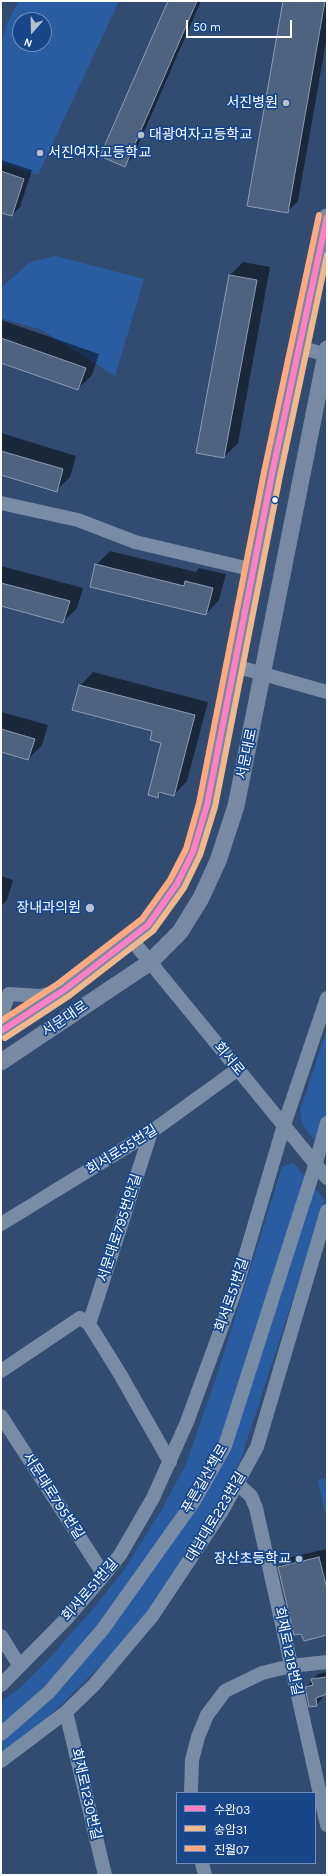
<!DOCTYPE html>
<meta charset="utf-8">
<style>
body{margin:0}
#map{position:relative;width:328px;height:1876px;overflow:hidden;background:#324b70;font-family:Karla,"Noto Sans KR",sans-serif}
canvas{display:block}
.frame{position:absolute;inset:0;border:2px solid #fff;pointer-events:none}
.legend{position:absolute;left:176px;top:1792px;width:140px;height:72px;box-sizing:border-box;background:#17468b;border:1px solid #7490b9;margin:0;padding:5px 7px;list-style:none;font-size:12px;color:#fff}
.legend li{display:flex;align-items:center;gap:8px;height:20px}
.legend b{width:20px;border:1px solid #7490b9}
.north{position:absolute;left:12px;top:12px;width:40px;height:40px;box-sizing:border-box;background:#17468b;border:1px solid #7490b9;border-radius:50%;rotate:200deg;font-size:11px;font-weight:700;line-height:16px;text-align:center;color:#fff}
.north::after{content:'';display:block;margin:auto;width:14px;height:18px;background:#b7c0cd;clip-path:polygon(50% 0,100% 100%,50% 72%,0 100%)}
.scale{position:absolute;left:186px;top:20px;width:106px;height:18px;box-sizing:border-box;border:2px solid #fff;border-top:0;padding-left:5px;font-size:12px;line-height:14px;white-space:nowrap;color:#fff;-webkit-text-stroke:3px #17468b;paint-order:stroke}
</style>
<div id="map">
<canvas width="328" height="1876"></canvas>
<div class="frame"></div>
<ul class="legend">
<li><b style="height:5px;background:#ff80c5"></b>수완03</li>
<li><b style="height:5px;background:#f1b78d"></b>송암31</li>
<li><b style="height:5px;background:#ffa980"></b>진월07</li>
</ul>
<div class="north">N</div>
<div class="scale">50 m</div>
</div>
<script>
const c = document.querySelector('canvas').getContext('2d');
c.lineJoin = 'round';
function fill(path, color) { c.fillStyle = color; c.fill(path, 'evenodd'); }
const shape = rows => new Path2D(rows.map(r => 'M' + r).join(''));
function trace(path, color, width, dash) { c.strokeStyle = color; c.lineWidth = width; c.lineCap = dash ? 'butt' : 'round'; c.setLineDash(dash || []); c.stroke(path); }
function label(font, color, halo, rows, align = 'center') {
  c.font = font + ' Karla,"Noto Sans KR",sans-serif'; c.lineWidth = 3.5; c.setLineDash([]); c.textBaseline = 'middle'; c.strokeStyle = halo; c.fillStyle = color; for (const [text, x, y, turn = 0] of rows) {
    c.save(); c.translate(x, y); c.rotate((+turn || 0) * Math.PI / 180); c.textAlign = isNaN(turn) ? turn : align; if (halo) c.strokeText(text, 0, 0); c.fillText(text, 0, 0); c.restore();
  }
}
fill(shape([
 [19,1,119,1,38,175,1,164,1,46,6,25],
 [20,20,44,20,44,44,20,44],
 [56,256,144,279,115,376,42,330,1,318,1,288,30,262],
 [327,1029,327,1156,302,1124,300,1111],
 [293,1163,325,1200,241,1459,220,1502,145,1615,108,1658,64,1702,23,1739,1,1753,1,1702,20,1688,46,1662,92,1610,122,1573,162,1509,186,1464,217,1375,282,1167],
 [327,1478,327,1514,325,1514,318,1480]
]), '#2a5ca2');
fill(shape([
 [169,1,201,1,133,157,124,166],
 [284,1,327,1,327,36,298,201,287,212],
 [1,160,32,170,20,207,12,215,1,212],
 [243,262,270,267,238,443,224,457,230,275],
 [1,320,99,354,92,375,78,389,1,362],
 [1,433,76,456,70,477,56,491,1,474],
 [110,551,196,572,199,568,226,574,219,600,206,614,96,565],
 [1,566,83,588,77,608,63,622,1,605],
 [93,672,208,702,187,781,174,795,162,792,158,797,162,742,153,730,80,686],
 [1,712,48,725,42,745,28,759,1,751],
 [1,876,13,880,7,900,1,906],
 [327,1549,327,1634,279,1567,287,1558],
 [327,1672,327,1693,322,1695,322,1699,316,1705,306,1687,318,1674]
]), '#0007');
const building = shape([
 [168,1,197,1,125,167,100,156,168,1],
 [283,1,325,1,288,213,247,206,283,1],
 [1,171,24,179,12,216,1,213,1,171],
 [229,275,257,280,224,458,196,453,229,275],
 [1,338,86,368,78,390,1,363,1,338],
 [1,451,63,469,57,492,1,475,1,451],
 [95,564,184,586,185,581,213,588,206,615,90,587,95,564],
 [1,583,70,601,63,623,1,606,1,583],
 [79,685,195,715,174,796,159,792,158,798,148,795,161,743,150,740,152,731,72,710,79,685],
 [1,729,35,739,28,760,1,752,1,729],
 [319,1557,327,1589,327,1635,304,1641,301,1634,294,1635,278,1567,319,1557],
 [327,1677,327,1694,316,1698,317,1706,309,1707,305,1687,313,1685,311,1679,327,1677]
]);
fill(building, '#4e6380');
trace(building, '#8d9cb3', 1);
trace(shape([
 [299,347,327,355],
 [1,503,78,520,135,542,254,570],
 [235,666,327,692],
 [131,939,327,1178],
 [1,1015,9,994,40,996,56,992],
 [151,1132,89,1324,120,1374,170,1462],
 [1,1224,151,1132,238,1069],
 [1,1371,80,1318,89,1324],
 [1,1416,104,1575],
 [238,1484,251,1496,256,1508,327,1825],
 [1,1636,19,1665],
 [1,1685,67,1618,104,1575,120,1555,153,1498,187,1422,235,1291,284,1125,327,998],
 [66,1712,105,1875],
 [1,1734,49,1692,103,1629,194,1501,225,1446,315,1166,327,1123],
 [1,1761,66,1712,94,1685,153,1615,222,1511,257,1447,327,1211],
 [191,1793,192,1760,198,1737,207,1715,225,1691,262,1673,291,1666,327,1662],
 [202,1863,205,1875]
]), '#798ca6', 14);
trace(shape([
 [1,1031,64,990,148,925,177,884,193,852,207,805,272,474,327,217],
 [1,1062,149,963,180,932,201,898,218,861,236,806,327,349]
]), '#7889a3', 17);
trace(shape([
 [1,1031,64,990,148,925,177,884,193,852,207,805,272,474,327,217]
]), '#ff80c5', 6);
trace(shape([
 [5,1038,69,996,153,931,184,888,200,855,215,807,280,476,327,255]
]), '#f1b78d', 6);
trace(shape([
 [1,1021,59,983,142,919,170,880,186,849,199,803,264,472,319,215]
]), '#ffa980', 6);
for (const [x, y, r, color] of [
 [286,103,4,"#b7c0cd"],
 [141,135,4,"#b7c0cd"],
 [40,153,4,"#b7c0cd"],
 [275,500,3.5,"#fff"],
 [90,908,5,"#b7c0cd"],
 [299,1559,4,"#b7c0cd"]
]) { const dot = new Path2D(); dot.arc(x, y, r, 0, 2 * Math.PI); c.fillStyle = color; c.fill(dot); trace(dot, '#17468b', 1.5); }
label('14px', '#fff', '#17468b', [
 ["서진병원",278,103],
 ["대광여자고등학교",149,135,"left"],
 ["서진여자고등학교",48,153,"left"],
 ["장내과의원",81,908],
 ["장산초등학교",291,1559]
], 'right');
label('14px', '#fff', '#17468b', [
 ["서문대로",247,754,-78],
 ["서문대로",65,1019,-34],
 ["회서로",229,1059,50],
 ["회서로55번길",122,1150,-32],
 ["서문대로795번안길",120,1228,-72],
 ["회서로51번길",232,1295,-71],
 ["푸른길산책로",205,1479,-60],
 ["서문대로795번길",53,1496,57],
 ["대남대로223번길",216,1517,-59],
 ["회서로51번길",90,1590,-49],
 ["회재로1218번길",288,1651,78],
 ["회재로1230번길",86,1794,77]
]);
</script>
